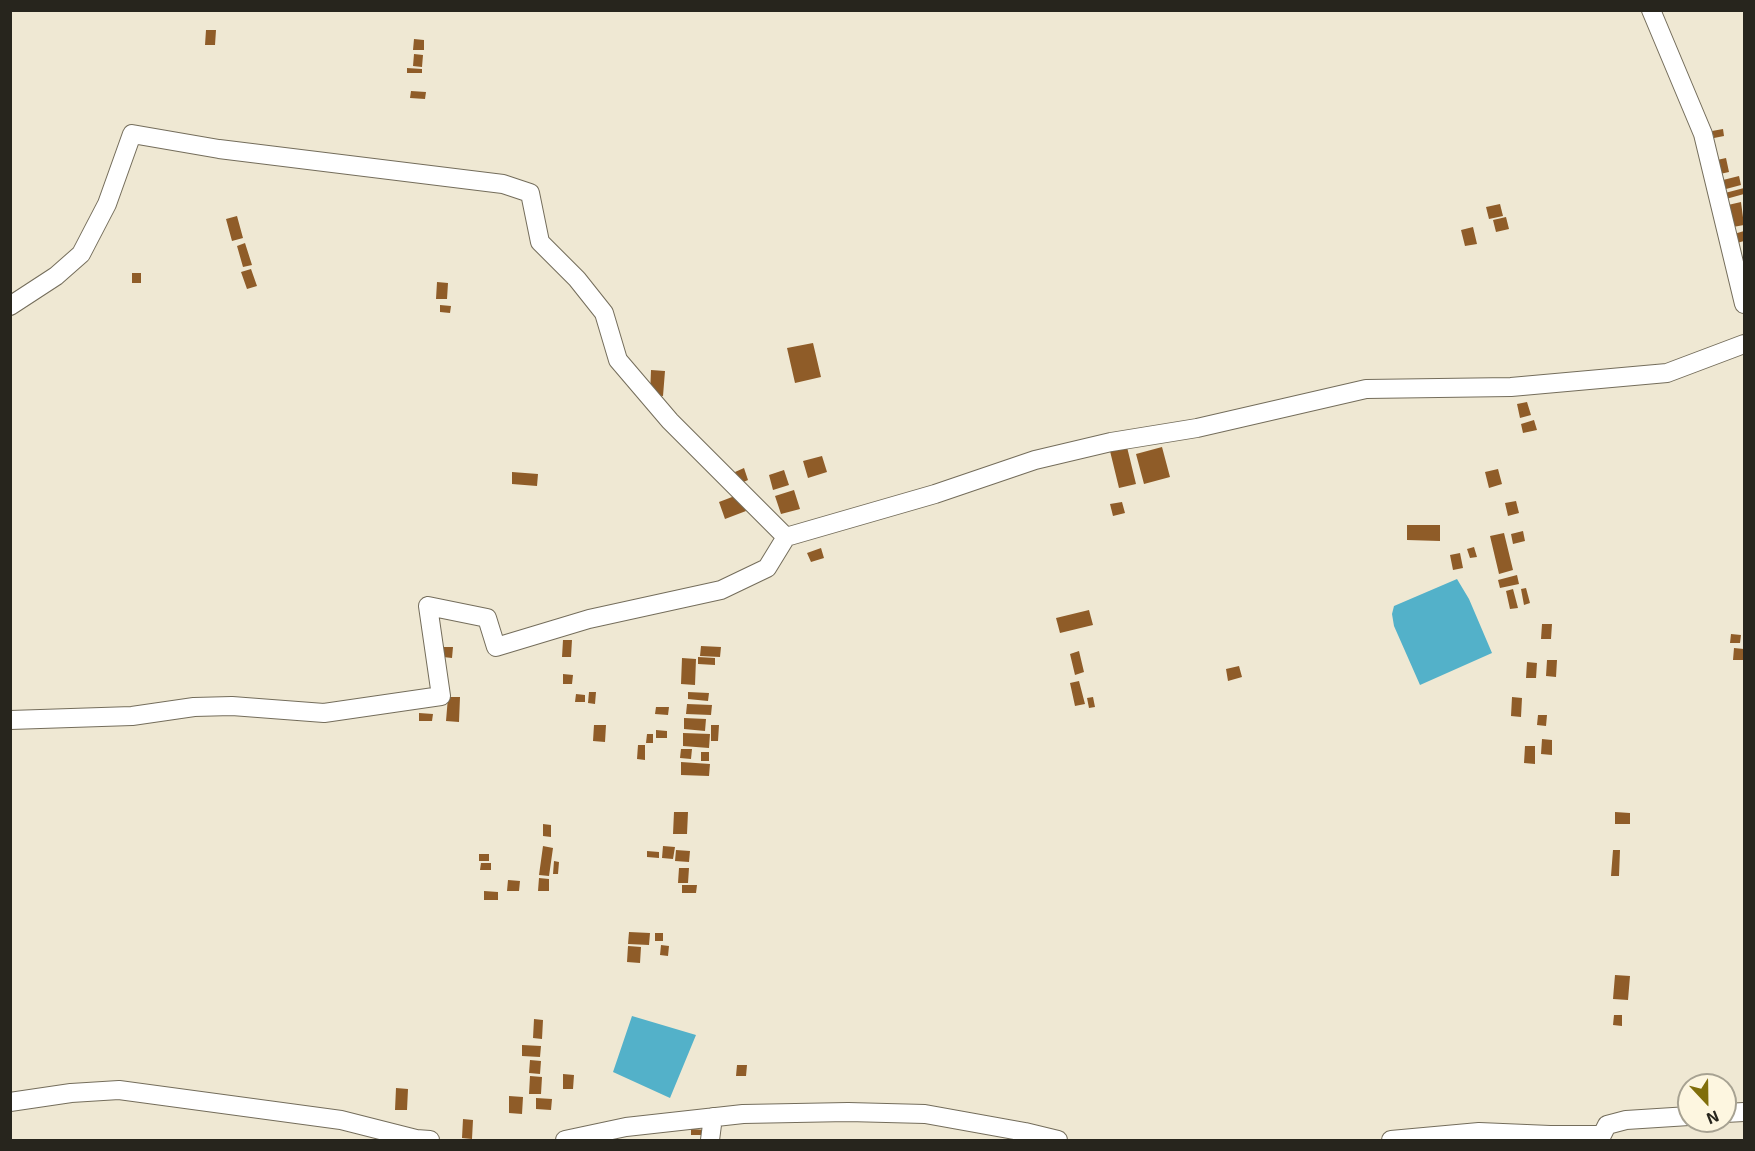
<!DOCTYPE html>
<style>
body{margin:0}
#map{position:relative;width:1755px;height:1151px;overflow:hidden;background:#efe8d3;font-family:"Exo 2",sans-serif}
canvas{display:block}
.frame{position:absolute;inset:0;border:12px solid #27251d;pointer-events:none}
.north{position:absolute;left:1677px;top:1073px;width:60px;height:60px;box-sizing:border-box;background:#fdf6e0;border:2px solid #a7a292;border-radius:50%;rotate:158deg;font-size:16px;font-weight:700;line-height:24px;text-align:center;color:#27251d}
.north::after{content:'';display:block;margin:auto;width:21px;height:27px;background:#806e0b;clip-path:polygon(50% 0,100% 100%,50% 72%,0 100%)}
</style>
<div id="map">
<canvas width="1755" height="1151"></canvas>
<div class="frame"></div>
<div class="north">N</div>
</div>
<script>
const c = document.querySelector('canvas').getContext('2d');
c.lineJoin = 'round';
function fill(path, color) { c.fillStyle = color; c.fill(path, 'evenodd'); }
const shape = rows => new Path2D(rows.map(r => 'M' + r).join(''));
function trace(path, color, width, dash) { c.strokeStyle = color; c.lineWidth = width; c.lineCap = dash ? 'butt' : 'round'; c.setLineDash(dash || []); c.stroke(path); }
fill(shape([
 [1457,579,1469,599,1492,653,1420,685,1394,626,1392,614,1394,606],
 [632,1016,696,1035,670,1098,613,1072]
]), '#53b1c9');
fill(shape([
 [206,30,216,30,215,45,205,45],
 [414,39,424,40,424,50,413,50],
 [414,54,423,55,422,67,413,66],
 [407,68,422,69,422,73,407,73],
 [411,91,426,92,425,99,410,98],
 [1723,129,1724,136,1714,138,1712,131],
 [1726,158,1729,172,1720,174,1717,160],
 [1739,176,1741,185,1726,189,1723,180],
 [1744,188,1744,194,1726,199,1725,193],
 [1741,202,1744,225,1733,227,1728,205],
 [1500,204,1503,216,1489,219,1486,207],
 [237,216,243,238,232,241,226,219],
 [1506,217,1509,229,1496,232,1493,220],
 [1473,227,1477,244,1465,246,1461,230],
 [1744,231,1744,241,1737,243,1734,234],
 [245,243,252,265,243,267,237,246],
 [251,269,257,286,247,289,241,272],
 [132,273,141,273,141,283,132,283],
 [437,282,448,283,447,299,436,299],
 [440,305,451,306,450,313,440,312],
 [813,343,821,377,795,383,787,348],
 [651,370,665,371,663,396,650,395],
 [1527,402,1531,415,1520,418,1517,404],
 [1534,420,1537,430,1523,433,1521,424],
 [1127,447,1136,484,1119,488,1110,451],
 [1162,447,1170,477,1144,484,1136,454],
 [822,456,827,472,808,478,803,461],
 [744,468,748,480,739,484,735,472],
 [1498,469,1502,484,1489,488,1485,472],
 [784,470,789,485,773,490,769,475],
 [512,472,538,474,537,486,512,484],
 [794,490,800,509,781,514,775,496],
 [740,494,746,511,725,519,719,502],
 [1516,501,1519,513,1508,516,1505,503],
 [1122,502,1125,513,1113,516,1110,504],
 [1407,525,1440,525,1440,541,1407,540],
 [1523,531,1525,541,1513,544,1511,534],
 [1504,533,1513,570,1499,574,1490,536],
 [1474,547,1477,557,1470,558,1467,549],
 [821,548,824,558,811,562,807,553],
 [1460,553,1463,568,1453,570,1450,555],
 [1517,575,1519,584,1500,588,1498,580],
 [1526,588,1530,603,1524,605,1521,589],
 [1513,589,1518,608,1510,609,1506,591],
 [1089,610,1093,625,1060,633,1056,618],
 [1542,624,1552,624,1551,639,1541,639],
 [1731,634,1741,635,1740,643,1730,643],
 [563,640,572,640,571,657,562,657],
 [701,646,721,647,720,657,700,656],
 [443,647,453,647,452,658,443,657],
 [1734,648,1744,649,1744,660,1733,660],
 [1079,651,1084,672,1075,675,1070,654],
 [698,657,715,658,715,665,698,664],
 [682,658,696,659,695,685,681,684],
 [1547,660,1557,660,1556,677,1546,676],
 [1527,662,1537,663,1536,678,1526,678],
 [1239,666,1242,677,1228,681,1226,669],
 [563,674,573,675,572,684,563,684],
 [1079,681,1085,704,1075,706,1070,683],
 [589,692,596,692,595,704,588,703],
 [688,692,709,693,708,701,688,699],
 [576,694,585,695,585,702,575,702],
 [448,697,460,697,459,722,446,721],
 [1093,697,1095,707,1089,708,1087,698],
 [1512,697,1522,698,1521,717,1511,716],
 [687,704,712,705,711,715,686,714],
 [656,707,669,707,668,715,655,714],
 [419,713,433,714,432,721,419,721],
 [1538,715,1547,715,1546,726,1537,725],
 [684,718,706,719,705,731,684,729],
 [594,725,606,725,605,742,593,741],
 [711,725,719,725,718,741,711,741],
 [656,730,667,731,667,738,656,738],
 [683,733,710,734,709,748,683,746],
 [647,734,653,734,653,743,646,743],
 [1542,739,1552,740,1552,755,1541,754],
 [638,745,645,745,645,760,637,759],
 [1525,746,1535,746,1535,764,1524,763],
 [681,749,692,749,691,759,680,758],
 [701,752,709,752,709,761,701,761],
 [681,762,710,764,709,776,681,775],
 [674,812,688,812,687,834,673,834],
 [1615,812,1630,813,1630,824,1615,824],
 [543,824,551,825,551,837,543,836],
 [543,846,553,848,549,876,539,875],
 [663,846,675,847,673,859,662,858],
 [676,850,690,851,689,862,675,861],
 [1613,850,1620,850,1619,876,1611,876],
 [647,851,659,852,659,858,647,857],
 [479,854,489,854,489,861,479,861],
 [554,861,559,862,558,874,553,874],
 [481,863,491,863,491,870,480,870],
 [679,868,689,868,688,883,678,883],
 [539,878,549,879,549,891,538,891],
 [508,880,520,881,519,891,507,891],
 [682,885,697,885,696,893,682,893],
 [484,891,498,892,498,900,484,900],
 [629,932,650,933,649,945,628,944],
 [655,933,663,933,663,941,655,941],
 [661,945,669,946,668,956,660,955],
 [628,946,641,947,640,963,627,962],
 [1615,975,1630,976,1628,1000,1613,999],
 [1614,1015,1622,1015,1622,1026,1613,1025],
 [534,1019,543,1020,542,1039,533,1038],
 [522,1045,541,1046,540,1057,522,1056],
 [530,1060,541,1061,540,1074,529,1073],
 [737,1065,747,1065,746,1076,736,1076],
 [563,1074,574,1075,573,1089,563,1089],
 [530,1076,542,1077,541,1094,529,1094],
 [396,1088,408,1089,407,1110,395,1110],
 [509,1096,523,1097,522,1114,509,1113],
 [536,1098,552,1099,551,1110,536,1109],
 [463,1119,473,1120,472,1139,462,1138],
 [691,1129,707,1130,707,1135,691,1135]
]), '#8f5c28');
const minor = shape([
 [1651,10,1703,134,1744,304],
 [10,306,56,276,81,254,107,204,132,134,219,149,503,184,530,193,540,242,577,279,604,313,618,360,670,421,786,537,935,494,1035,460,1111,442,1197,428,1366,389,1511,387,1667,373,1744,344],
 [10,720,132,716,194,707,232,706,324,713,441,696,428,606,487,618,496,647,589,619,721,590,767,568,786,537],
 [10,1102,71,1093,119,1090,341,1120,416,1139,430,1140],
 [1725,1113,1744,1112],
 [565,1140,626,1127,743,1114,848,1112,925,1114,1025,1132,1058,1140],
 [710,1140,713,1117],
 [1391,1140,1479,1132,1550,1135,1602,1135,1607,1125,1626,1120,1689,1116]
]);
trace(minor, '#746d5b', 20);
trace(minor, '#fff', 18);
</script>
